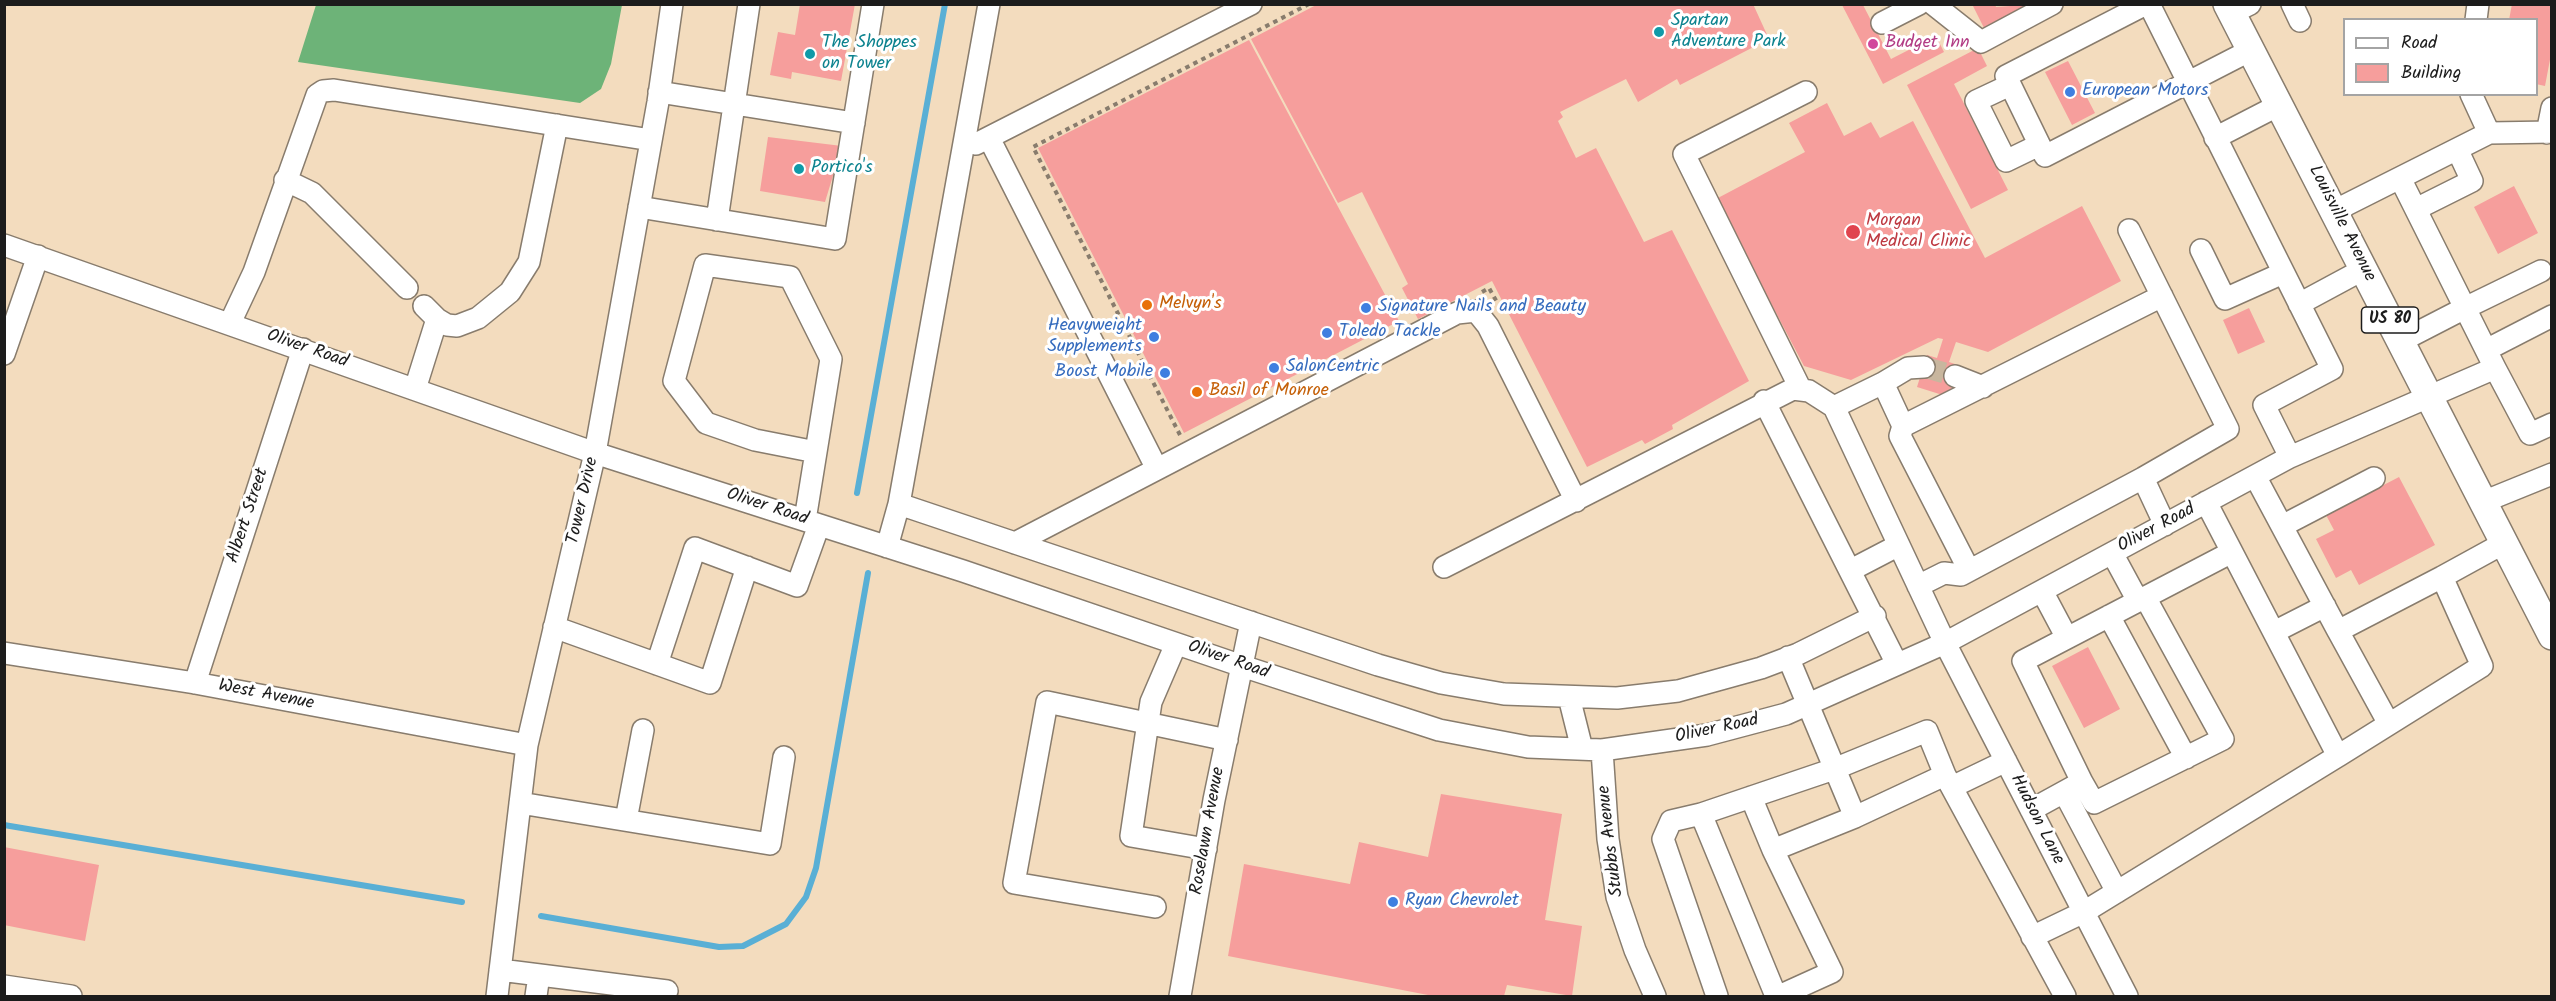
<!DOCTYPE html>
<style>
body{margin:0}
#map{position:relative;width:2556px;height:1001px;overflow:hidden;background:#f3dcbe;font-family:Kalam,sans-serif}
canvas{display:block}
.frame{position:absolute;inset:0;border:6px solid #1c1c1c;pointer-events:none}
.legend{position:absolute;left:2343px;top:18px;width:195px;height:78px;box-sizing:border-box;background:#fff;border:2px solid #a4a4a4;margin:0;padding:8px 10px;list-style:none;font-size:18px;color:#1c1c1c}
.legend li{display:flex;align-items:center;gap:12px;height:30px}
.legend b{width:30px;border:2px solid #a4a4a4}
</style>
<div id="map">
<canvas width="2556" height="1001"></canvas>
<div class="frame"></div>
<ul class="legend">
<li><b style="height:8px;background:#fff"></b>Road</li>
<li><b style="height:16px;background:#f69e9c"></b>Building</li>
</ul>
</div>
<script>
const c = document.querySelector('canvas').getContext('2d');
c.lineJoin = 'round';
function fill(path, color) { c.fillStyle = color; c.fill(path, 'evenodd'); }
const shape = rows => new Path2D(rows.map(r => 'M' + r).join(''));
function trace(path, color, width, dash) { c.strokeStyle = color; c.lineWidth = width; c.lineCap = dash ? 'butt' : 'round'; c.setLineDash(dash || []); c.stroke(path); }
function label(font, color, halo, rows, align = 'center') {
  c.font = font + ' Kalam,sans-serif'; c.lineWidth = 6; c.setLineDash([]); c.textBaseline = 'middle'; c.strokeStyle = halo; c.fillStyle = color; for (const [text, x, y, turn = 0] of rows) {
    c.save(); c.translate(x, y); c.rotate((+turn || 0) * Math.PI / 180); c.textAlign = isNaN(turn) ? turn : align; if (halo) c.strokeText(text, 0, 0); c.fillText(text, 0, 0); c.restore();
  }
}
fill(shape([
 [316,5,316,4,622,5,611,64,601,89,580,103,298,62]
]), '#6db378');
trace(shape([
 [857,493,945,4],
 [4,825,462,902],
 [541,916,719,947,743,946,786,924,806,897,816,868,868,573]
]), '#59afd5', 6);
fill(shape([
 [800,4,855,4,841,81,792,72,791,79,770,75,778,32,795,35],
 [1318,4,1753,4,1769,39,1680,85,1677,79,1638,102,1626,79,1560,112,1563,117,1558,121,1576,158,1596,148,1644,242,1672,230,1749,381,1672,425,1673,429,1645,444,1642,440,1587,467,1492,281,1418,319,1402,288,1408,284,1362,192,1338,203,1251,39],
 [1972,4,1995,4,1996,7,2038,4,1986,32],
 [2512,4,2552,4,2552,49,2545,86,2536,84,2536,20,2509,20],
 [1842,5,1863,5,1891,59,1936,36,1944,52,1883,84],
 [1249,40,1399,321,1184,433,1038,148],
 [1978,48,1987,66,1954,84,2008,190,1971,209,1907,85],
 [2068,61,2095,113,2072,125,2045,72],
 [1827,103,1844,136,1871,122,1880,138,1913,121,1985,258,2082,206,2121,281,1988,352,1956,342,1949,362,1958,365,1949,397,1917,387,1927,355,1937,358,1943,339,1938,338,1851,380,1804,366,1716,199,1805,152,1789,123],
 [768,137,842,146,825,202,760,191],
 [2514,186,2538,233,2498,254,2474,207],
 [2249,308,2265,342,2238,354,2223,320],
 [2399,477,2435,545,2359,585,2351,570,2336,578,2316,539,2334,530,2326,515],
 [2088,647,2120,709,2084,728,2052,666],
 [1441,794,1562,814,1545,920,1582,926,1572,996,1507,985,1504,996,1433,996,1228,956,1244,864,1350,884,1359,842,1428,857],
 [4,847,99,865,85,941,4,925]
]), '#f69e9c');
trace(shape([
 [1924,367,1955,376]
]), '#c8b69e', 21, [21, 10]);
const minor = shape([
 [1933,4,1981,42,2052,4],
 [2146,4,2006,76,2045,156,2251,50],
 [2149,4,2332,369,2264,405,2290,457],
 [2292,4,2300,21],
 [2232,13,2250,4],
 [2476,20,2478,4],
 [1882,23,1919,4],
 [2010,85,1976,101,2006,161,2039,145],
 [659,92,854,123],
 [2489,133,2552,132],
 [2547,133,2552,108],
 [989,138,1157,469],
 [2215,138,2279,105],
 [976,144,1251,4],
 [2400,178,2465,308,2541,271],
 [285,180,312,193,407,288],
 [639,207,835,239,873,4],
 [2416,209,2472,181,2457,149],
 [2334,211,2489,133,2471,94],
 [717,220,749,4],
 [4,245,595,453,963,571,1242,666,1439,730,1528,747,1602,750,1707,735,1786,714,1945,643,2290,457,2495,368,2465,308,2401,341],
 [2201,250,2225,299,2283,273],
 [2299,304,2364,269],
 [424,306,437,319,447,325,457,326,478,318,510,292,529,262,557,125],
 [230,323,254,272,317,95,323,91,334,90,651,140],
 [2486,350,2552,316],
 [4,354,38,256],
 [2495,368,2530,434,2552,424],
 [1955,376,1983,387],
 [1883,383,1908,368,1924,367],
 [415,389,437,319],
 [1801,390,1684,154,1806,92],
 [1764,401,1897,664],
 [1834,407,1945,643,2127,996],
 [1903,426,1900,436,1969,570],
 [2255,476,2338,631],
 [2143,478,2165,525],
 [2206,502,2338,756,2482,666,2442,577,2338,631,2389,724],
 [2483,502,2552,474],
 [899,504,1378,665,1441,683,1504,694,1617,698,1678,691,1761,668,1798,654,1875,616],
 [805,520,831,359,790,277,705,265,674,381,706,423,755,440,816,452],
 [2282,526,2374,478],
 [1015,543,1457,313,1476,311,1488,326,1576,501],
 [887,547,899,504,989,4],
 [2112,553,2138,601],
 [1444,567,1793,389,1809,391,1834,407,1883,383,1903,426,2162,296],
 [1851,570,1899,545],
 [2442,577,2504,543],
 [1918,586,1944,573,1961,575,2143,478,2228,429,2129,230],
 [2042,591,2067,638],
 [2109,616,2186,758],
 [554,627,710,683,747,567],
 [2274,632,2325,606],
 [1176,644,1151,702,1131,836,1206,849],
 [4,653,195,683,527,745],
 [1788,657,1855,817,1945,775,2065,996],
 [657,664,695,548,797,586,819,525],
 [195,683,303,349],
 [1569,697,1582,749],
 [1602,750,1608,839,1617,897,1635,950,1655,996],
 [2082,782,2094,803,2223,739,2145,597],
 [1952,787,2006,761],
 [2064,792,2117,892],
 [1751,797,1773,850],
 [520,803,770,844,784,757],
 [2031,810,2082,782,2023,661,2232,552],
 [1701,814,1834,769,1927,731,1945,775],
 [626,820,643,730],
 [1155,907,1014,883,1047,702,1227,740],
 [2032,937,2084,912,2338,756],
 [500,970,667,991],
 [4,986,71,996],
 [497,996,527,745,595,453,658,102,672,4],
 [536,996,539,975],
 [1180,996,1214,800,1251,622],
 [1717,996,1663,839,1671,821,1701,814,1776,996],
 [1779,996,1832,972,1773,850,1855,817]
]);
const major = shape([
 [2227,4,2552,636]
]);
trace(minor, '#887c6d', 24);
trace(major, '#887c6d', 30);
trace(shape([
 [1482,292,1489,288,1498,304],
 [1180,435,1033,147,1309,4]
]), '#887c6d', 4, [4.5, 4.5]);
trace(minor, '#fff', 21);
trace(major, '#fff', 27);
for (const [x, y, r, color] of [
 [1659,32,6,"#0f9aa8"],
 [1873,44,6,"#d1479c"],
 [810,54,6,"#0f9aa8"],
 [2070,92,6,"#3f7fe0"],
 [799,169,6,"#0f9aa8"],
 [1853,232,8,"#e0444e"],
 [1147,305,6,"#e8710a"],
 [1366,308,6,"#3f7fe0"],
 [1327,333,6,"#3f7fe0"],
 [1154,337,6,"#3f7fe0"],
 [1274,368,6,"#3f7fe0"],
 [1165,373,6,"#3f7fe0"],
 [1197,392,6,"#e8710a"],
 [1393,902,6,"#3f7fe0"]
]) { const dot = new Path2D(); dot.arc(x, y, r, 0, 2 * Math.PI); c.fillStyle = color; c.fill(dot); trace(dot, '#fff', 2); }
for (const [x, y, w] of [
 [2390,320,57]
]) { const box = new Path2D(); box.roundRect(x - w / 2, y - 13, w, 26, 4.5); c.fillStyle = '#fff'; c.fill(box); trace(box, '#1c1c1c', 1.5); }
label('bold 16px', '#1c1c1c', null, [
 ["US 80",2390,320]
]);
label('18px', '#0d838f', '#fff', [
 ["Spartan",1671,22],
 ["Adventure Park",1671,43],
 ["The Shoppes",822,44],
 ["on Tower",822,65],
 ["Portico's",811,169]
], 'left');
label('18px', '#b23c85', '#fff', [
 ["Budget Inn",1885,44]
], 'left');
label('18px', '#366cbe', '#fff', [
 ["European Motors",2082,92],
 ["Signature Nails and Beauty",1378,308],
 ["Heavyweight",1142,327,"right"],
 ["Supplements",1142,348,"right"],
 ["Toledo Tackle",1339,333],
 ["SalonCentric",1286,368],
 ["Boost Mobile",1153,373,"right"],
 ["Ryan Chevrolet",1405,902]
], 'left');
label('18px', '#be3a42', '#fff', [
 ["Morgan",1866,222],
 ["Medical Clinic",1866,243]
], 'left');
label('18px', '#1c1c1c', '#fff', [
 ["Louisville Avenue",2341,224,63],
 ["Oliver Road",307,350,19],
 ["Tower Drive",584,501,-77],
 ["Oliver Road",767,508,18],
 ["Albert Street",249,516,-72],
 ["Oliver Road",2157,529,-28],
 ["Oliver Road",1228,661,19],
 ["West Avenue",266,696,11],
 ["Oliver Road",1717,730,-12],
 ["Hudson Lane",2036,820,63],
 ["Roselawn Avenue",1209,831,-80],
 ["Stubbs Avenue",1612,841,-97]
]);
label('18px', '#c56008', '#fff', [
 ["Melvyn's",1159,305],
 ["Basil of Monroe",1209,392]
], 'left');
</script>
